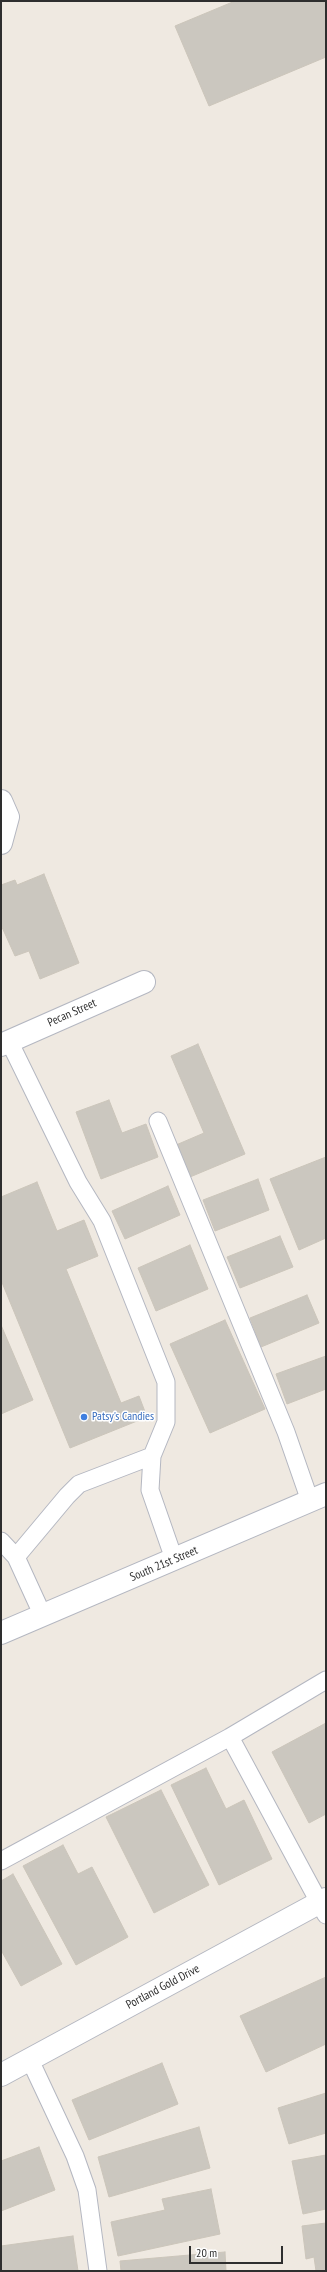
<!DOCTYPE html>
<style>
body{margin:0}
#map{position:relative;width:327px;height:2272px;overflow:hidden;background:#efe9e1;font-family:"PT Sans Narrow",sans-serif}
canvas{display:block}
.frame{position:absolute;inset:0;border:2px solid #2e2e2e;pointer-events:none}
.scale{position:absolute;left:189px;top:2246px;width:94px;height:18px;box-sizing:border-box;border:2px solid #2e2e2e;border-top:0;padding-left:5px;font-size:12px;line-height:14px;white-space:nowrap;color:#2e2e2e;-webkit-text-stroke:3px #fff;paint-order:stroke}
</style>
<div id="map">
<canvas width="327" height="2272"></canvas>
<div class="frame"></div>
<div class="scale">20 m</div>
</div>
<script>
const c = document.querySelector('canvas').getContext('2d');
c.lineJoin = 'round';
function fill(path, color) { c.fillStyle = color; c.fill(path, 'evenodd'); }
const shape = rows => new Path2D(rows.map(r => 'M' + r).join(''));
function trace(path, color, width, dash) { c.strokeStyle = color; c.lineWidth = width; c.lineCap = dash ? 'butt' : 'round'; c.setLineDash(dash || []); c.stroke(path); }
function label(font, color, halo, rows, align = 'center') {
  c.font = font + ' "PT Sans Narrow",sans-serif'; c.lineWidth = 3; c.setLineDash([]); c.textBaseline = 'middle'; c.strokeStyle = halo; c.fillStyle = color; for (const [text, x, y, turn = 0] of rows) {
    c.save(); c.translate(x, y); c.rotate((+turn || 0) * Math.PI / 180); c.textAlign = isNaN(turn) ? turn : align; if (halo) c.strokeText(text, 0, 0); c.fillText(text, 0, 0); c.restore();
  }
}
const building = shape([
 [235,1,326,1,326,57,209,106,175,26,235,1],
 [44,874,79,963,40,979,29,951,15,956,1,925,1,885,15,880,17,885,44,874],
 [198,1044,245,1154,190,1177,176,1145,204,1133,171,1056,198,1044],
 [109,1100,122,1133,146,1124,158,1157,101,1179,76,1112,109,1100],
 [326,1157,326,1238,299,1250,270,1179,326,1157],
 [258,1179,269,1210,215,1231,203,1200,258,1179],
 [37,1182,57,1231,84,1220,98,1256,66,1269,121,1403,139,1396,147,1417,70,1448,1,1280,1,1197,37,1182],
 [168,1186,180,1215,125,1239,112,1211,168,1186],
 [280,1236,293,1267,240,1288,227,1257,280,1236],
 [190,1245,208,1289,156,1311,138,1268,190,1245],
 [307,1295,319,1323,261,1347,250,1318,307,1295],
 [225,1320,265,1409,210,1433,170,1344,225,1320],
 [1,1325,33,1400,1,1414,1,1325],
 [326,1356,326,1389,287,1404,276,1374,326,1356],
 [326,1723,326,1814,309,1823,272,1752,326,1723],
 [206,1768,226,1809,244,1800,272,1859,219,1885,171,1785,206,1768],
 [161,1790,209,1885,154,1913,106,1817,161,1790],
 [63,1845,78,1874,92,1867,128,1937,76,1965,23,1866,63,1845],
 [13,1874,62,1964,21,1986,1,1950,1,1881,13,1874],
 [326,1977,326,2044,266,2072,240,2016,326,1977],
 [162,2063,178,2104,89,2140,72,2100,162,2063],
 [326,2093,326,2133,289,2144,278,2108,326,2093],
 [199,2127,210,2168,109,2197,98,2157,199,2127],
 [39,2147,55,2190,1,2211,1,2161,39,2147],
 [326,2155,326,2209,303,2214,292,2161,326,2155],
 [211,2189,220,2234,118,2256,111,2222,165,2210,162,2199,211,2189],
 [326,2223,326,2271,316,2271,314,2257,306,2259,302,2226,326,2223],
 [73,2236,78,2271,1,2271,1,2246,73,2236],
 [225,2252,226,2271,121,2271,120,2261,225,2252]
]);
fill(building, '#cbc7bf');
trace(building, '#cbc5ba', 1);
const service = shape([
 [9,1041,78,1182,102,1221,166,1382,166,1422,152,1456,150,1490,174,1559],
 [158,1121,286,1432,310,1501],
 [1,1541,16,1557,43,1616],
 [16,1557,67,1496,79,1484,152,1456],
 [326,1680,230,1737,326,1915],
 [1,1861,230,1737],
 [30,2060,75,2156,87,2190,98,2271]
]);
const minor = shape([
 [1,801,8,817,1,843],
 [1,1045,144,982],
 [1,2075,326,1899]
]);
const secondary = shape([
 [1,1633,326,1494]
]);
trace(service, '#b4b7c1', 19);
trace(minor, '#b4b7c1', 24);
trace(secondary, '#b4b7c1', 24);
trace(service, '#fff', 17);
trace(minor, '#fff', 22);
trace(secondary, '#fff', 22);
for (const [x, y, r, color] of [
 [84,1417,4,"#3f7fe0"]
]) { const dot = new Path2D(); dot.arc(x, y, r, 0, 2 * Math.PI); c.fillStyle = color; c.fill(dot); trace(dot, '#fff', 1.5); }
label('12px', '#2e2e2e', '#fff', [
 ["Pecan Street",72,1013,-24],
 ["South 21st Street",164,1564,-23],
 ["Portland Gold Drive",163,1987,-28]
]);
label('12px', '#366cbe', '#fff', [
 ["Patsy's Candies",92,1417]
], 'left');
</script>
